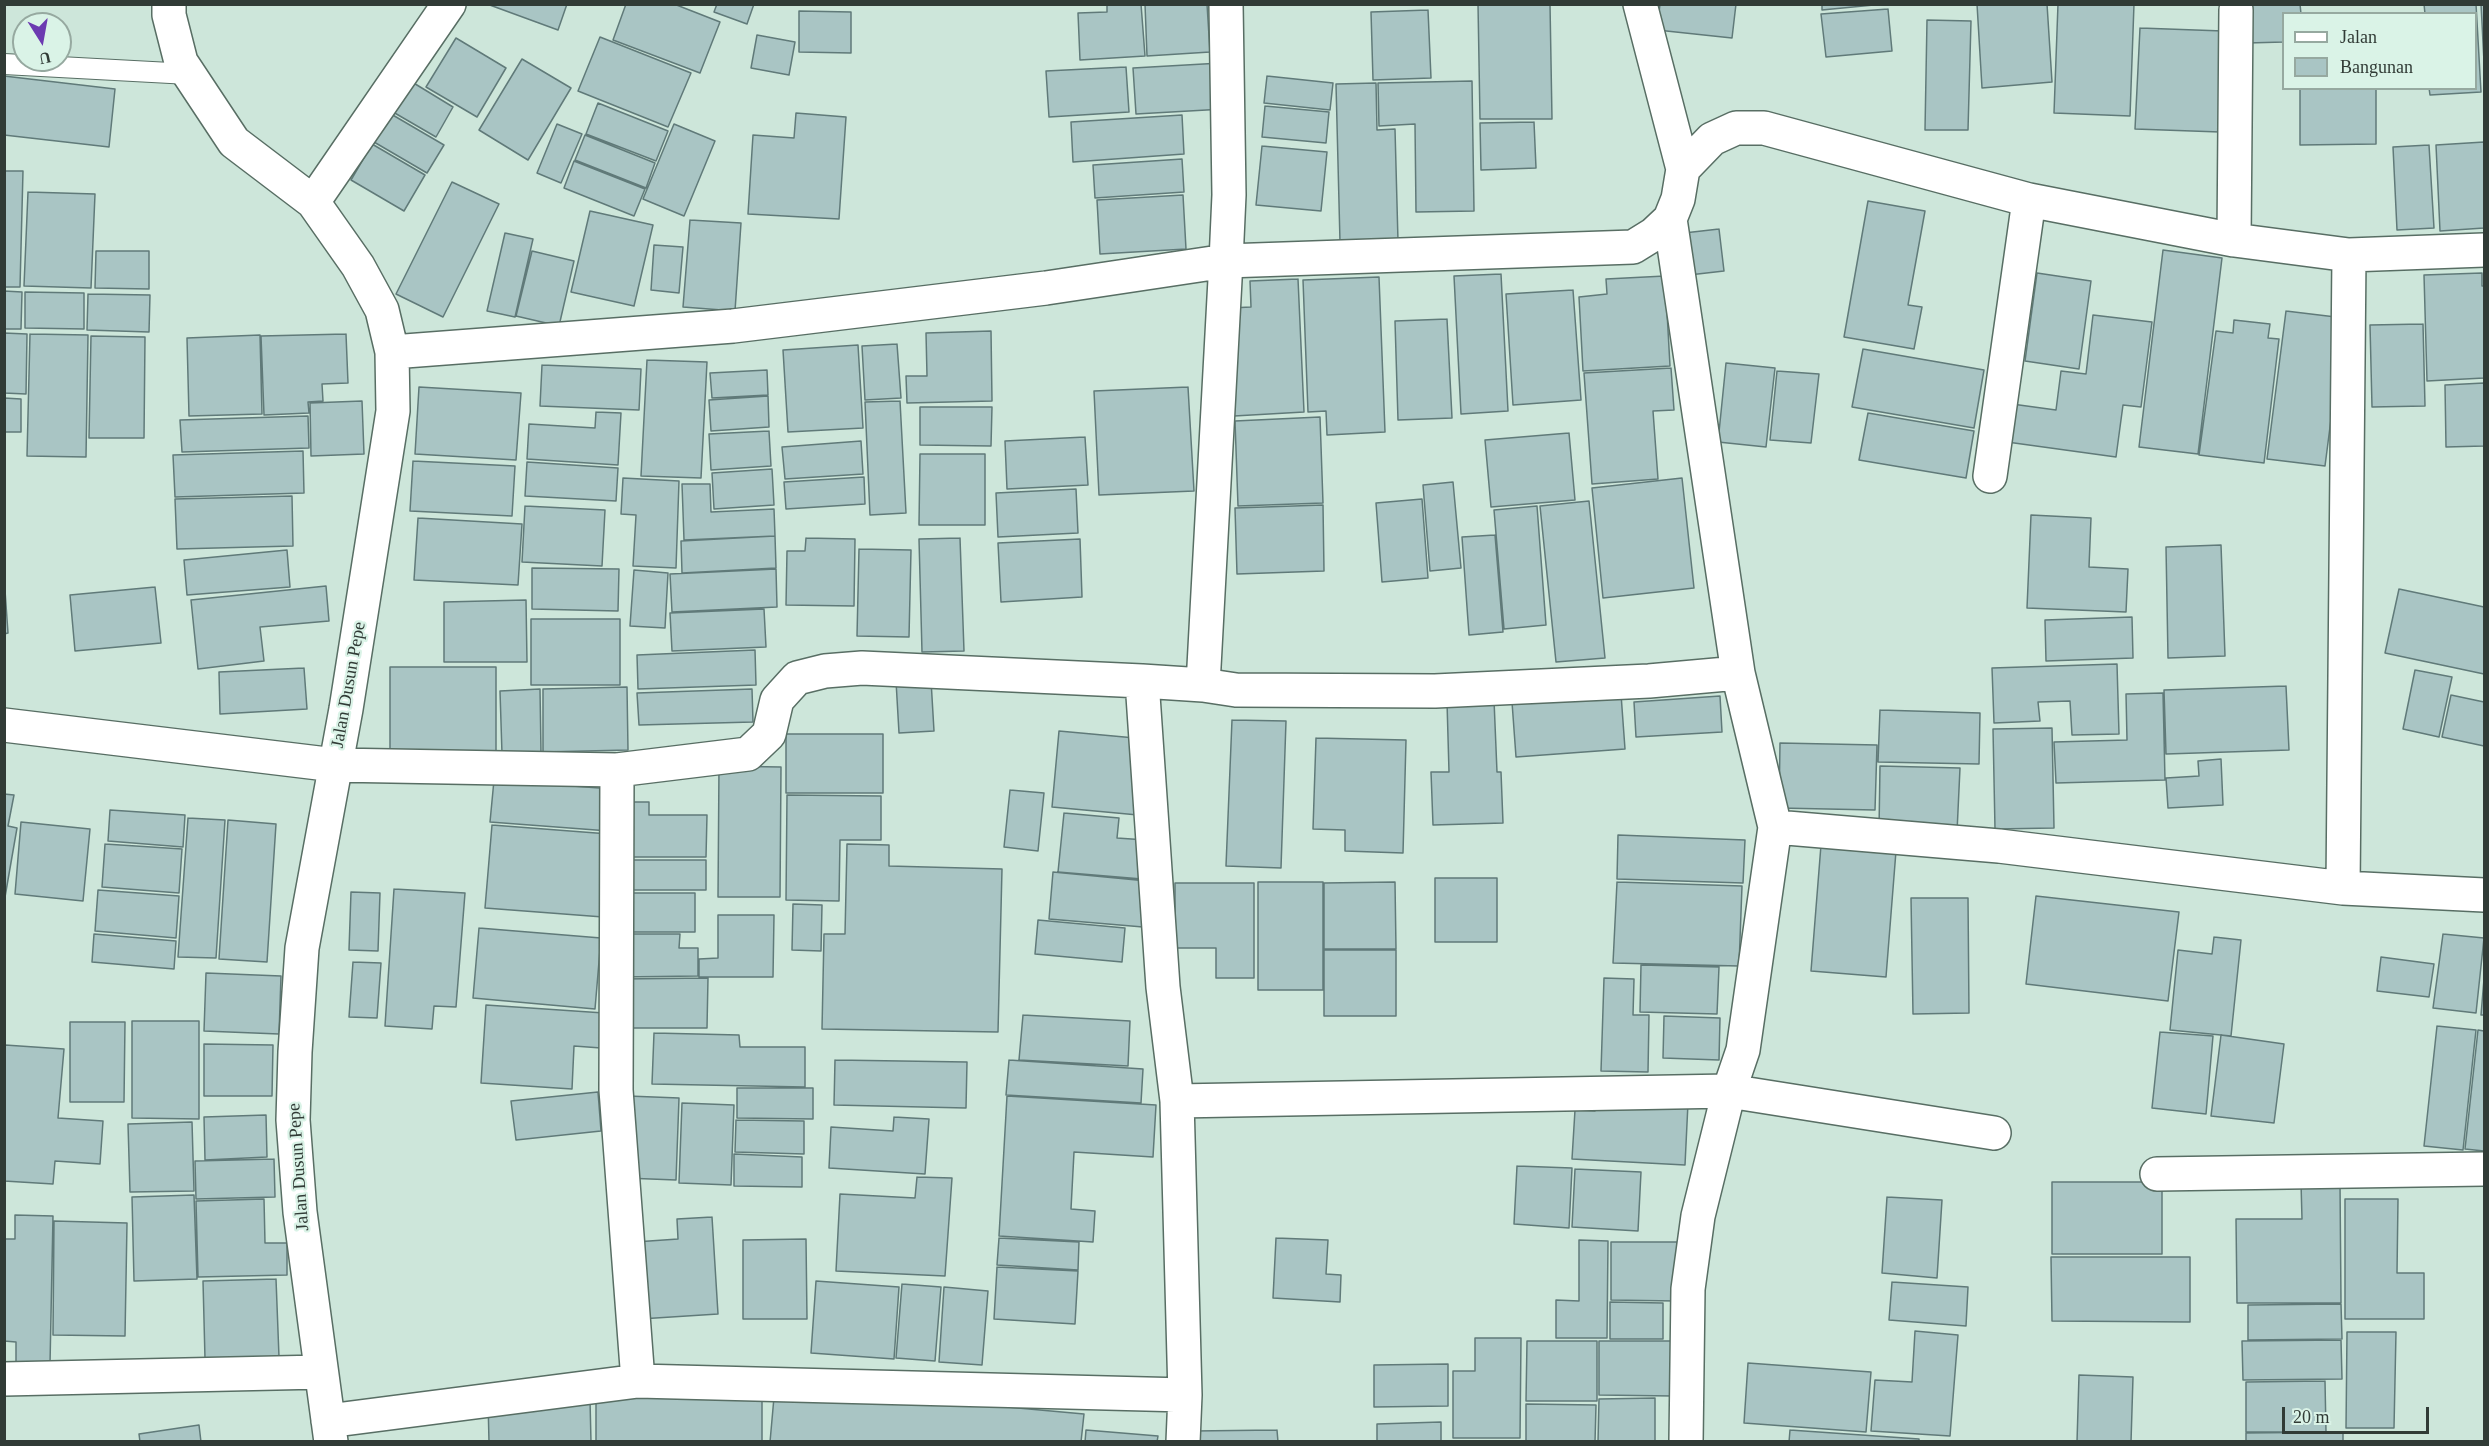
<!DOCTYPE html>
<style>
body{margin:0}
#map{position:relative;width:2489px;height:1446px;overflow:hidden;background:#cde6da;font-family:"Times New Roman",serif}
canvas{display:block}
.frame{position:absolute;inset:0;border:6px solid #313b36;pointer-events:none}
.legend{position:absolute;left:2282px;top:12px;width:195px;height:78px;box-sizing:border-box;background:#daf3e7;border:2px solid #96a9a0;margin:0;padding:8px 10px;list-style:none;font-size:18px;color:#313b36}
.legend li{display:flex;align-items:center;gap:12px;height:30px}
.legend b{width:30px;border:2px solid #96a9a0}
.north{position:absolute;left:12px;top:12px;width:60px;height:60px;box-sizing:border-box;background:#daf3e7;border:2px solid #96a9a0;border-radius:50%;rotate:169deg;font-size:16px;font-weight:700;line-height:24px;text-align:center;color:#313b36}
.north::after{content:'';display:block;margin:auto;width:21px;height:27px;background:#6c3ab1;clip-path:polygon(50% 0,100% 100%,50% 72%,0 100%)}
.scale{position:absolute;left:2282px;top:1407px;width:147px;height:27px;box-sizing:border-box;border:3px solid #313b36;border-top:0;padding-left:8px;font-size:18px;line-height:21px;white-space:nowrap;color:#313b36;-webkit-text-stroke:4px #daf3e7;paint-order:stroke}
</style>
<div id="map">
<canvas width="2489" height="1446"></canvas>
<div class="frame"></div>
<ul class="legend">
<li><b style="height:8px;background:#fff"></b>Jalan</li>
<li><b style="height:16px;background:#a9c5c4"></b>Bangunan</li>
</ul>
<div class="north">U</div>
<div class="scale">20 m</div>
</div>
<script>
const c = document.querySelector('canvas').getContext('2d');
c.lineJoin = 'round';
function fill(path, color) { c.fillStyle = color; c.fill(path, 'evenodd'); }
const shape = rows => new Path2D(rows.map(r => 'M' + r).join(''));
function trace(path, color, width, dash) { c.strokeStyle = color; c.lineWidth = width; c.lineCap = dash ? 'butt' : 'round'; c.setLineDash(dash || []); c.stroke(path); }
function label(font, color, halo, rows, align = 'center') {
  c.font = font + ' "Times New Roman",serif'; c.lineWidth = 4.5; c.setLineDash([]); c.textBaseline = 'middle'; c.strokeStyle = halo; c.fillStyle = color; for (const [text, x, y, turn = 0] of rows) {
    c.save(); c.translate(x, y); c.rotate((+turn || 0) * Math.PI / 180); c.textAlign = isNaN(turn) ? turn : align; if (halo) c.strokeText(text, 0, 0); c.fillText(text, 0, 0); c.restore();
  }
}
const building = shape([
 [487,4,567,4,558,30,487,4],
 [626,4,674,4,720,22,700,73,613,40,626,4],
 [717,4,754,4,747,24,714,12,717,4],
 [1107,4,1141,4,1145,56,1080,60,1078,13,1107,12,1107,4],
 [1145,4,1207,4,1210,52,1147,56,1145,4],
 [1478,4,1550,4,1552,119,1480,119,1478,4],
 [1660,4,1736,4,1732,38,1657,30,1660,4],
 [1822,4,1884,4,1822,10,1822,4],
 [1977,4,2047,4,2052,82,1982,88,1977,4],
 [2058,4,2134,4,2130,116,2054,113,2058,4],
 [2247,4,2300,4,2301,14,2284,14,2284,42,2247,43,2247,4],
 [2424,4,2476,4,2481,92,2430,95,2429,88,2476,88,2476,14,2425,14,2424,4],
 [2481,4,2484,4,2484,62,2481,4],
 [1888,9,1892,51,1826,57,1821,14,1888,9],
 [1428,10,1431,78,1373,80,1371,12,1428,10],
 [799,11,851,12,851,53,799,52,799,11],
 [1927,20,1971,21,1968,130,1925,130,1927,20],
 [2140,28,2223,31,2220,132,2135,129,2140,28],
 [757,35,795,42,789,75,751,68,757,35],
 [600,37,691,73,668,127,578,91,600,37],
 [456,38,506,68,477,117,426,87,456,38],
 [522,59,571,88,528,160,479,130,522,59],
 [1221,63,1224,109,1136,114,1133,68,1221,63],
 [1126,67,1129,112,1049,117,1046,71,1126,67],
 [4,76,115,89,109,147,4,135,4,76],
 [1267,76,1333,83,1330,110,1264,103,1267,76],
 [1472,81,1474,211,1416,212,1415,124,1379,126,1378,83,1472,81],
 [412,82,453,107,436,137,393,112,412,82],
 [1376,83,1377,130,1395,129,1398,241,1340,242,1336,84,1376,83],
 [2300,88,2376,88,2376,144,2300,145,2300,88],
 [598,103,668,131,656,161,586,134,598,103],
 [1265,106,1329,112,1326,143,1262,137,1265,106],
 [796,113,846,117,839,219,748,214,753,135,794,138,796,113],
 [391,114,444,145,427,173,374,142,391,114],
 [1182,115,1184,154,1073,162,1071,122,1182,115],
 [1534,122,1536,168,1481,170,1480,123,1534,122],
 [557,124,582,134,561,183,537,173,557,124],
 [674,124,715,141,684,216,643,199,674,124],
 [585,135,655,163,646,188,575,160,585,135],
 [2484,142,2484,228,2440,231,2436,145,2484,142],
 [372,144,425,175,404,211,351,180,372,144],
 [2429,145,2434,228,2397,230,2393,147,2429,145],
 [1262,146,1327,152,1321,211,1256,205,1262,146],
 [1182,159,1184,192,1095,198,1093,165,1182,159],
 [574,161,645,189,634,216,564,188,574,161],
 [4,171,23,171,20,287,4,287,4,171],
 [452,182,499,204,443,317,396,294,452,182],
 [28,192,95,194,91,288,24,286,28,192],
 [1183,195,1186,249,1100,254,1097,200,1183,195],
 [1868,201,1925,211,1908,305,1922,307,1914,349,1844,337,1868,201],
 [590,211,653,225,634,306,571,292,590,211],
 [690,220,741,223,735,311,683,307,690,220],
 [1719,229,1724,271,1689,275,1684,233,1719,229],
 [505,233,533,239,515,317,487,311,505,233],
 [654,245,683,247,679,293,651,290,654,245],
 [2163,250,2222,258,2198,454,2139,447,2163,250],
 [96,251,149,251,149,289,95,288,96,251],
 [532,251,574,261,559,326,516,316,532,251],
 [2037,273,2091,281,2079,369,2025,361,2037,273],
 [2482,273,2482,286,2484,286,2484,378,2427,381,2424,275,2482,273],
 [1501,274,1508,411,1461,414,1454,276,1501,274],
 [1665,276,1670,366,1583,371,1579,297,1607,294,1606,279,1665,276],
 [1379,277,1385,432,1327,435,1326,411,1308,412,1303,280,1379,277],
 [1298,279,1304,412,1234,416,1230,308,1251,307,1250,281,1298,279],
 [1573,290,1581,400,1513,405,1506,294,1573,290],
 [4,291,22,292,21,329,4,329,4,291],
 [25,292,84,293,84,329,25,328,25,292],
 [88,294,150,295,149,332,87,330,88,294],
 [2286,311,2344,318,2325,466,2267,459,2286,311],
 [2093,315,2152,322,2141,407,2123,405,2116,457,2007,442,2012,404,2056,410,2061,371,2086,374,2093,315],
 [1447,319,1452,418,1398,420,1395,321,1447,319],
 [2234,320,2270,324,2268,338,2279,339,2264,463,2199,455,2216,331,2233,333,2234,320],
 [2423,324,2425,406,2372,407,2370,325,2423,324],
 [991,331,992,401,907,403,906,376,927,376,926,333,991,331],
 [4,333,27,334,26,394,4,393,4,333],
 [30,334,88,335,86,457,27,456,30,334],
 [346,334,348,383,322,384,323,401,308,402,309,413,264,415,261,336,346,334],
 [260,335,262,414,189,416,187,338,260,335],
 [91,336,145,337,144,438,89,438,91,336],
 [897,344,901,398,865,400,862,346,897,344],
 [858,345,863,428,788,432,783,350,858,345],
 [1863,349,1984,370,1974,428,1852,407,1863,349],
 [647,360,707,362,701,478,641,476,647,360],
 [1726,363,1775,368,1766,447,1718,442,1726,363],
 [542,365,641,369,639,410,540,406,542,365],
 [1671,368,1674,410,1653,411,1658,479,1592,484,1584,373,1671,368],
 [767,370,768,395,712,398,710,373,767,370],
 [1777,371,1819,374,1811,443,1770,440,1777,371],
 [2484,383,2484,446,2446,447,2445,385,2484,383],
 [419,387,521,393,516,460,415,454,419,387],
 [1188,387,1194,491,1099,495,1094,391,1188,387],
 [768,396,769,427,711,431,709,400,768,396],
 [4,398,21,399,21,432,4,432,4,398],
 [362,401,364,454,311,456,310,403,362,401],
 [900,401,906,513,870,515,865,402,900,401],
 [920,407,992,407,991,446,920,445,920,407],
 [596,412,621,413,618,465,527,459,529,424,595,428,596,412],
 [1868,413,1974,431,1966,478,1859,460,1868,413],
 [308,416,309,448,182,452,180,420,308,416],
 [1320,417,1323,503,1238,506,1235,421,1320,417],
 [769,431,771,466,711,470,709,434,769,431],
 [1569,433,1575,500,1491,507,1485,440,1569,433],
 [1085,437,1088,485,1007,489,1005,441,1085,437],
 [861,441,863,474,785,479,782,447,861,441],
 [303,451,304,493,175,497,173,455,303,451],
 [920,454,985,454,985,525,919,525,920,454],
 [413,461,515,466,512,516,410,511,413,461],
 [527,462,618,468,616,501,525,496,527,462],
 [772,469,774,505,714,509,712,473,772,469],
 [864,477,865,504,786,509,784,482,864,477],
 [623,478,679,481,676,568,633,566,636,515,621,514,623,478],
 [1682,478,1694,588,1603,598,1592,488,1682,478],
 [1453,482,1461,568,1430,571,1423,485,1453,482],
 [682,484,710,484,711,512,774,509,775,536,684,540,682,484],
 [1076,489,1078,533,998,537,996,493,1076,489],
 [292,496,293,546,177,549,175,499,292,496],
 [1422,499,1428,578,1382,582,1376,503,1422,499],
 [1589,501,1605,658,1556,662,1540,506,1589,501],
 [1323,505,1324,571,1237,574,1235,508,1323,505],
 [525,506,605,510,602,566,522,562,525,506],
 [1537,506,1546,625,1504,629,1494,510,1537,506],
 [2031,515,2091,518,2089,567,2128,569,2126,612,2027,608,2031,515],
 [418,518,522,524,518,585,414,580,418,518],
 [1495,535,1503,632,1469,635,1462,537,1495,535],
 [775,536,776,568,682,573,681,541,775,536],
 [806,538,855,539,854,606,786,605,787,551,805,551,806,538],
 [960,538,964,651,922,652,919,539,960,538],
 [1080,539,1082,597,1001,602,998,543,1080,539],
 [2221,545,2225,656,2168,658,2166,547,2221,545],
 [859,549,911,550,909,637,857,636,859,549],
 [287,550,290,587,187,595,184,560,287,550],
 [532,568,619,569,618,611,532,609,532,568],
 [776,569,777,607,672,612,670,574,776,569],
 [634,570,668,573,665,628,630,626,634,570],
 [4,576,8,633,4,634,4,576],
 [326,586,329,621,260,627,264,661,198,669,191,600,326,586],
 [155,587,161,643,75,651,70,595,155,587],
 [2399,589,2484,607,2484,674,2385,653,2399,589],
 [526,600,527,662,444,662,444,602,526,600],
 [764,609,766,647,672,651,670,613,764,609],
 [2132,617,2133,658,2046,661,2045,620,2132,617],
 [531,619,620,619,620,685,531,685,531,619],
 [755,650,756,685,638,689,637,655,755,650],
 [2117,664,2119,734,2072,735,2070,701,2038,702,2040,721,1994,723,1992,668,2117,664],
 [390,667,496,667,496,753,390,753,390,667],
 [304,668,307,709,220,714,219,672,304,668],
 [2415,670,2452,677,2439,737,2403,729,2415,670],
 [931,680,934,731,899,733,896,681,931,680],
 [2286,686,2289,750,2166,754,2164,690,2286,686],
 [627,687,628,750,543,752,543,689,627,687],
 [540,689,541,753,502,754,500,691,540,689],
 [752,689,753,722,639,725,637,693,752,689],
 [2163,693,2165,780,2056,783,2054,742,2127,740,2126,694,2163,693],
 [1621,694,1625,749,1516,757,1512,702,1621,694],
 [2451,695,2484,702,2484,746,2442,737,2451,695],
 [1720,696,1722,732,1636,737,1634,702,1720,696],
 [1494,700,1497,772,1501,772,1503,823,1433,825,1431,772,1449,772,1447,702,1494,700],
 [1880,710,1980,713,1979,764,1878,762,1880,710],
 [1232,720,1286,721,1281,868,1226,866,1232,720],
 [2052,728,2054,828,1995,829,1993,729,2052,728],
 [1059,731,1146,739,1138,815,1052,807,1059,731],
 [786,734,883,734,883,793,786,793,786,734],
 [1316,738,1406,740,1403,853,1345,851,1345,830,1313,829,1316,738],
 [1780,743,1877,745,1875,810,1779,808,1780,743],
 [2221,759,2223,805,2168,808,2166,778,2199,776,2198,761,2221,759],
 [719,766,781,767,780,897,718,897,719,766],
 [1880,766,1960,768,1957,832,1879,830,1880,766],
 [494,780,612,789,609,831,490,822,494,780],
 [1010,790,1044,793,1038,851,1004,847,1010,790],
 [4,794,14,795,8,826,17,828,5,897,4,794],
 [787,795,881,796,881,840,840,840,839,901,786,900,787,795],
 [621,802,649,802,649,815,707,815,706,857,621,857,621,802],
 [110,810,185,815,183,847,108,841,110,810],
 [1064,813,1119,818,1117,838,1146,840,1142,879,1058,872,1064,813],
 [188,818,225,820,216,958,178,957,188,818],
 [228,820,276,824,267,962,219,959,228,820],
 [21,822,90,829,83,901,15,894,21,822],
 [492,825,609,834,603,917,485,908,492,825],
 [1618,835,1745,840,1743,883,1617,879,1618,835],
 [105,844,182,849,179,893,102,887,105,844],
 [847,844,889,845,889,866,1002,869,998,1032,822,1029,824,934,845,934,847,844],
 [1821,845,1896,851,1886,977,1811,971,1821,845],
 [621,860,706,860,706,890,621,890,621,860],
 [1053,872,1147,881,1143,927,1049,919,1053,872],
 [1435,878,1497,878,1497,942,1435,942,1435,878],
 [1258,882,1323,882,1323,990,1258,990,1258,882],
 [1395,882,1396,949,1324,949,1324,883,1395,882],
 [1617,882,1742,886,1739,966,1613,963,1617,882],
 [1175,883,1254,883,1254,978,1216,978,1216,948,1175,948,1175,883],
 [394,889,465,893,456,1007,434,1006,432,1029,385,1026,394,889],
 [98,890,179,896,176,938,95,931,98,890],
 [351,892,380,893,378,951,349,950,351,892],
 [621,893,695,893,695,932,621,932,621,893],
 [2036,896,2179,912,2168,1001,2026,984,2036,896],
 [1911,898,1968,898,1969,1013,1913,1014,1911,898],
 [793,904,822,905,821,951,792,950,793,904],
 [718,915,774,915,773,977,699,977,699,959,718,958,718,915],
 [1038,920,1125,928,1122,962,1035,954,1038,920],
 [479,928,601,938,595,1009,473,998,479,928],
 [94,934,176,941,174,969,92,962,94,934],
 [619,934,680,934,679,948,698,948,698,976,619,977,619,934],
 [2443,934,2484,938,2476,1013,2433,1008,2443,934],
 [2214,937,2241,940,2231,1036,2170,1030,2178,950,2212,954,2214,937],
 [1324,950,1396,950,1396,1016,1324,1016,1324,950],
 [2381,957,2434,964,2429,997,2377,991,2381,957],
 [353,962,381,963,377,1018,349,1017,353,962],
 [1641,965,1719,967,1717,1014,1640,1012,1641,965],
 [206,973,281,976,279,1034,204,1031,206,973],
 [708,978,707,1028,621,1028,620,979,708,978],
 [1604,978,1634,979,1633,1015,1649,1015,1648,1072,1601,1071,1604,978],
 [2484,979,2484,1015,2481,1015,2484,979],
 [486,1005,604,1013,601,1048,574,1046,572,1089,481,1083,486,1005],
 [1023,1015,1130,1021,1128,1066,1019,1060,1023,1015],
 [1664,1016,1720,1018,1719,1060,1663,1058,1664,1016],
 [132,1021,199,1021,199,1119,132,1118,132,1021],
 [70,1022,125,1022,124,1102,70,1102,70,1022],
 [2437,1026,2476,1030,2463,1150,2424,1146,2437,1026],
 [2478,1030,2484,1031,2484,1151,2465,1149,2478,1030],
 [2160,1032,2213,1036,2206,1114,2152,1108,2160,1032],
 [654,1033,739,1035,740,1047,805,1047,805,1087,652,1084,654,1033],
 [2221,1035,2284,1044,2274,1123,2211,1116,2221,1035],
 [204,1044,273,1045,272,1096,204,1096,204,1044],
 [5,1045,64,1049,58,1118,103,1121,100,1164,55,1161,53,1184,4,1181,5,1045],
 [835,1060,967,1062,966,1108,834,1105,835,1060],
 [1009,1060,1143,1069,1141,1103,1006,1095,1009,1060],
 [737,1088,813,1088,813,1119,737,1118,737,1088],
 [598,1092,601,1131,516,1140,511,1101,598,1092],
 [628,1096,679,1098,676,1180,625,1178,628,1096],
 [1007,1096,1156,1105,1153,1157,1074,1152,1071,1209,1095,1211,1093,1242,999,1236,1007,1096],
 [1595,1098,1688,1103,1685,1165,1572,1159,1575,1110,1595,1111,1595,1098],
 [682,1103,734,1105,731,1185,679,1183,682,1103],
 [266,1115,267,1157,205,1160,204,1117,266,1115],
 [894,1117,929,1119,925,1174,829,1168,831,1127,893,1131,894,1117],
 [736,1120,804,1121,804,1154,735,1152,736,1120],
 [192,1122,194,1191,130,1192,128,1124,192,1122],
 [734,1154,802,1157,802,1187,734,1186,734,1154],
 [274,1159,275,1197,196,1199,195,1161,274,1159],
 [1517,1166,1572,1168,1569,1228,1514,1224,1517,1166],
 [1575,1169,1641,1172,1638,1231,1572,1227,1575,1169],
 [917,1177,952,1178,945,1276,836,1271,840,1194,915,1198,917,1177],
 [2052,1182,2162,1182,2162,1254,2052,1254,2052,1182],
 [2301,1183,2340,1183,2341,1303,2237,1303,2236,1219,2302,1219,2301,1183],
 [194,1195,197,1279,134,1281,132,1197,194,1195],
 [1887,1197,1942,1200,1937,1278,1882,1273,1887,1197],
 [264,1199,265,1243,287,1243,287,1275,198,1277,196,1201,264,1199],
 [2345,1199,2398,1199,2397,1273,2424,1273,2424,1319,2345,1319,2345,1199],
 [15,1215,53,1216,50,1364,16,1364,16,1342,4,1341,4,1239,15,1239,15,1215],
 [712,1217,718,1314,640,1319,635,1242,678,1239,677,1219,712,1217],
 [54,1221,127,1223,125,1336,53,1335,54,1221],
 [999,1238,1079,1242,1078,1270,997,1265,999,1238],
 [1276,1238,1328,1240,1326,1274,1341,1275,1340,1302,1273,1298,1276,1238],
 [806,1239,807,1319,743,1319,743,1240,806,1239],
 [1579,1240,1608,1241,1607,1338,1556,1338,1556,1300,1579,1301,1579,1240],
 [1611,1242,1677,1242,1676,1301,1611,1300,1611,1242],
 [2051,1257,2190,1257,2190,1322,2052,1321,2051,1257],
 [997,1267,1078,1271,1075,1324,994,1319,997,1267],
 [276,1279,279,1357,205,1359,203,1281,276,1279],
 [816,1281,899,1287,894,1359,811,1353,816,1281],
 [1892,1282,1968,1287,1966,1326,1889,1320,1892,1282],
 [902,1284,941,1287,935,1361,896,1358,902,1284],
 [944,1287,988,1291,982,1365,939,1362,944,1287],
 [1610,1302,1663,1303,1663,1339,1610,1339,1610,1302],
 [2341,1304,2342,1339,2248,1340,2248,1305,2341,1304],
 [1915,1331,1958,1335,1950,1436,1871,1431,1875,1380,1912,1382,1915,1331],
 [2347,1332,2396,1332,2394,1428,2346,1428,2347,1332],
 [1475,1338,1521,1338,1520,1438,1453,1438,1453,1371,1475,1371,1475,1338],
 [2341,1340,2342,1379,2243,1380,2242,1341,2341,1340],
 [1527,1341,1597,1341,1597,1401,1526,1401,1527,1341],
 [1599,1341,1673,1341,1673,1396,1599,1395,1599,1341],
 [1748,1363,1871,1372,1866,1432,1744,1423,1748,1363],
 [1448,1364,1448,1406,1374,1407,1374,1365,1448,1364],
 [2079,1375,2133,1377,2131,1442,2077,1442,2079,1375],
 [2325,1381,2326,1432,2246,1432,2246,1382,2325,1381],
 [775,1386,1084,1414,1081,1442,770,1442,775,1386],
 [762,1390,762,1442,596,1442,596,1393,762,1390],
 [1655,1398,1655,1441,1598,1442,1599,1399,1655,1398],
 [488,1400,590,1400,591,1442,489,1442,488,1400],
 [1526,1404,1596,1405,1595,1442,1526,1442,1526,1404],
 [1441,1422,1441,1442,1377,1442,1377,1424,1441,1422],
 [199,1425,201,1442,140,1442,139,1434,199,1425],
 [1086,1430,1158,1436,1157,1442,1085,1442,1086,1430],
 [1277,1430,1278,1442,1193,1442,1193,1431,1277,1430],
 [1790,1430,1919,1439,1919,1442,1789,1442,1790,1430],
 [2343,1432,2343,1442,2246,1442,2246,1433,2343,1432]
]);
fill(building, '#a9c5c4');
trace(building, '#607a79', 1.5);
const service = shape([
 [4,64,189,74]
]);
const minor = shape([
 [169,4,169,15,181,62,234,142,313,202,358,266,382,310,392,352,393,411,346,709,302,948,295,1052,293,1120,300,1212,331,1442],
 [1226,4,1229,195,1226,261,1633,247,1654,234,1670,219,1678,199,1683,169,1712,139,1736,128,1764,128,2029,200,2234,240,2349,255,2484,250],
 [1640,4,1683,169],
 [313,202,449,4],
 [1670,219,1738,673,1775,827,1743,1050,1729,1091,1698,1216,1688,1289,1686,1442],
 [2234,240,2236,10],
 [392,352,733,326,1046,288,1226,261,1203,685,1236,690,1435,691,1649,681,1738,673],
 [1990,476,2029,200],
 [4,725,335,765,617,770,748,754,769,734,777,700,797,678,825,671,862,668,1142,681],
 [617,770,616,1090,638,1381],
 [1775,827,1999,846,2343,888,2484,895],
 [2343,888,2349,255],
 [1177,1101,1729,1091,1994,1133],
 [2157,1174,2484,1169],
 [4,1379,321,1372],
 [328,1421,638,1381,1185,1395],
 [1183,1442,1185,1395,1177,1101,1163,987,1142,681,1203,685]
]);
trace(service, '#586e64', 22);
trace(minor, '#586e64', 36);
trace(service, '#fff', 20);
trace(minor, '#fff', 33);
label('18px', '#313b36', '#daf3e7', [
 ["Jalan Dusun Pepe",349,685,-80],
 ["Jalan Dusun Pepe",299,1167,-94]
]);
</script>
